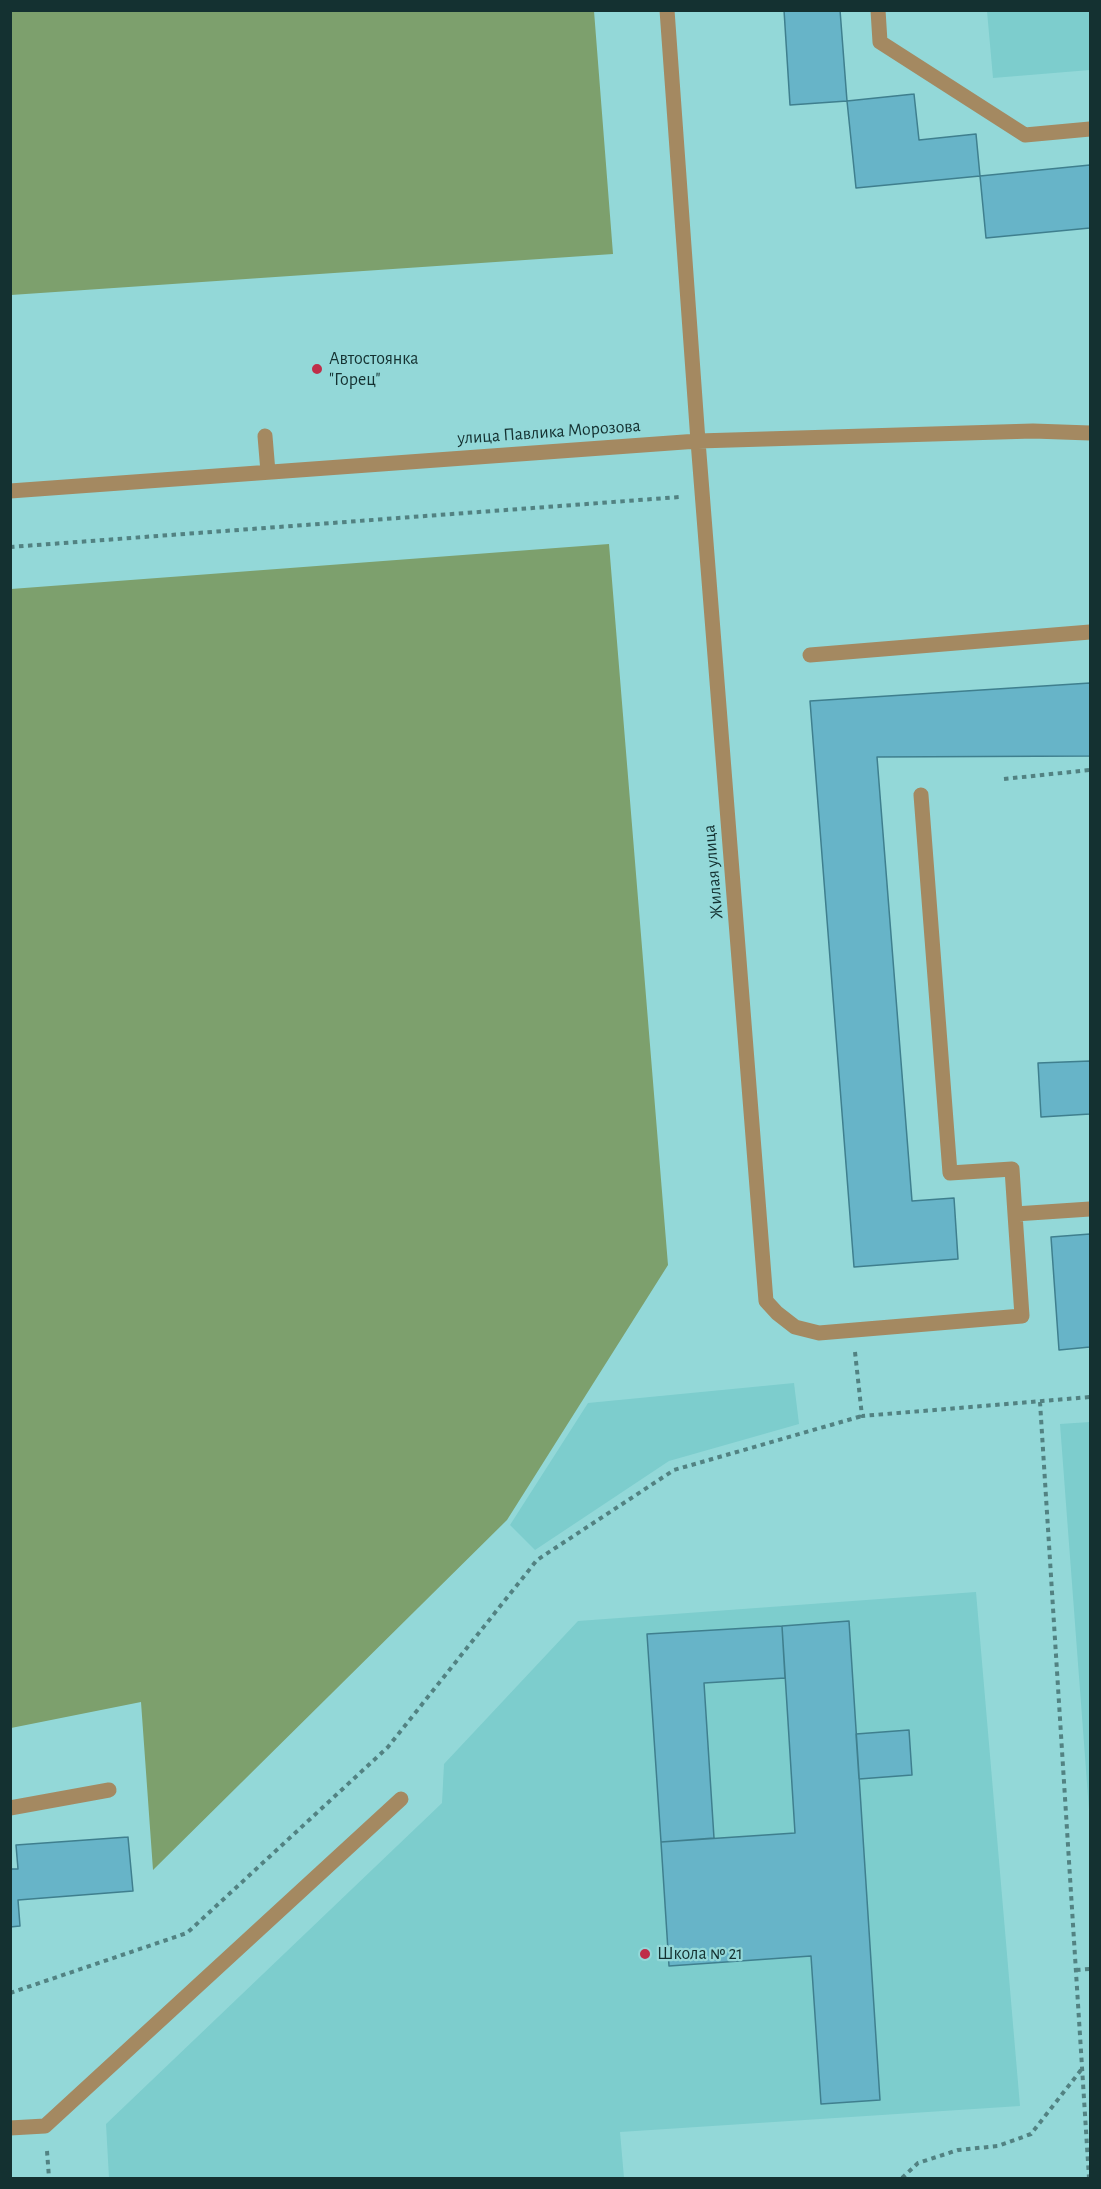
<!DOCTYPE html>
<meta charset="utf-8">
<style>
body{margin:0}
#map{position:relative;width:1101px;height:2189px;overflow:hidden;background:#93d8d8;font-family:"Alegreya Sans",sans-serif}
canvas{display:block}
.frame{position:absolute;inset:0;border:12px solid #143131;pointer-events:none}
</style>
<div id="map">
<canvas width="1101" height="2189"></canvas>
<div class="frame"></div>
</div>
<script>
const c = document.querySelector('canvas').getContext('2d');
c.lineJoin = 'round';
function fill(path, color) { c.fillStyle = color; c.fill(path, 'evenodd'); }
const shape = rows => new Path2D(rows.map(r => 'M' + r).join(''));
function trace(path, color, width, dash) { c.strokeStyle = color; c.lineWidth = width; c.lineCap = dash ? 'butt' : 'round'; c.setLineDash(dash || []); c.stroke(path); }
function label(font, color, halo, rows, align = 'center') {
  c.font = font + ' "Alegreya Sans",sans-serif'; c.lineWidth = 4.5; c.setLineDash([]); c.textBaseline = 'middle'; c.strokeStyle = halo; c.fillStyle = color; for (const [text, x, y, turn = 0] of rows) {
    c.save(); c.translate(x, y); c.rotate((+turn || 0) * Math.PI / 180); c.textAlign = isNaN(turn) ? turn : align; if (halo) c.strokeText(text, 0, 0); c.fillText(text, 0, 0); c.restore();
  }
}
fill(shape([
 [987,11,1090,11,1090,70,993,78],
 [794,1383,799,1424,669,1461,535,1550,510,1525,588,1403],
 [1090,1422,1090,1823,1060,1424],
 [976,1592,1020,2106,620,2132,624,2178,109,2178,106,2124,442,1803,444,1764,578,1621]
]), '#7dcdcd');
fill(shape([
 [11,10,594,11,613,254,11,295],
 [609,544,668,1265,507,1520,153,1870,141,1702,11,1728,11,589]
]), '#7da06d');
const building = shape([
 [784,10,840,10,847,101,790,105,784,10],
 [914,94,919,140,976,134,980,176,856,188,847,101,914,94],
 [1090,165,1090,228,986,238,980,176,1090,165],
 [1090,683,1090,756,877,757,912,1201,954,1198,958,1259,854,1267,810,701,1090,683],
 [1090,1061,1090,1114,1041,1117,1038,1063,1090,1061],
 [1090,1234,1090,1347,1059,1350,1051,1237,1090,1234],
 [849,1621,880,2100,821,2104,811,1956,669,1966,661,1842,795,1833,782,1626,849,1621],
 [782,1626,785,1678,704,1683,714,1838,661,1842,647,1634,782,1626],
 [909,1730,912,1775,859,1779,856,1734,909,1730],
 [128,1837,133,1891,18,1900,20,1926,10,1927,10,1869,18,1869,16,1845,128,1837]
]);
fill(building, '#67b4c8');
trace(building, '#3f7f8e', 1.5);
trace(shape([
 [10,547,680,497],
 [1004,779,1090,770],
 [855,1352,862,1416,1090,1397],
 [1040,1402,1089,2178],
 [1076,1970,1090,1969],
 [10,1993,187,1933,388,1747,537,1560,674,1470,862,1416],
 [47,2151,49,2178],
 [902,2178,918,2163,958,2150,998,2146,1031,2134,1081,2070]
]), '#528282', 4, [4.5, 4.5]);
trace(shape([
 [667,10,698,441,766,1301,777,1313,795,1327,819,1333,1022,1316,1015,1214,1090,1209],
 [878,10,880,42,1025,135,1090,129],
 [265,436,268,472],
 [10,491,698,441,1033,431,1090,433],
 [810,655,1090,632],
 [921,795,950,1173,1012,1169,1015,1214],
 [10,1808,109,1790],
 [10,2128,45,2126,401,1799]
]), '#a48961', 15);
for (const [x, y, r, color] of [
 [317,369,6,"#bf2e49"],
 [645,1954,6,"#bf2e49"]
]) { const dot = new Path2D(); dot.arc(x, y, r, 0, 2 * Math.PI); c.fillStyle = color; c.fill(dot); trace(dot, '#93d8d8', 2); }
label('18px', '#143131', '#93d8d8', [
 ["Автостоянка",329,359],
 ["\"Горец\"",329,380],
 ["Школа № 21",657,1954]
], 'left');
label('18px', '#143131', '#93d8d8', [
 ["улица Павлика Морозова",549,432,-4],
 ["Жилая улица",713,872,-95]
]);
</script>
